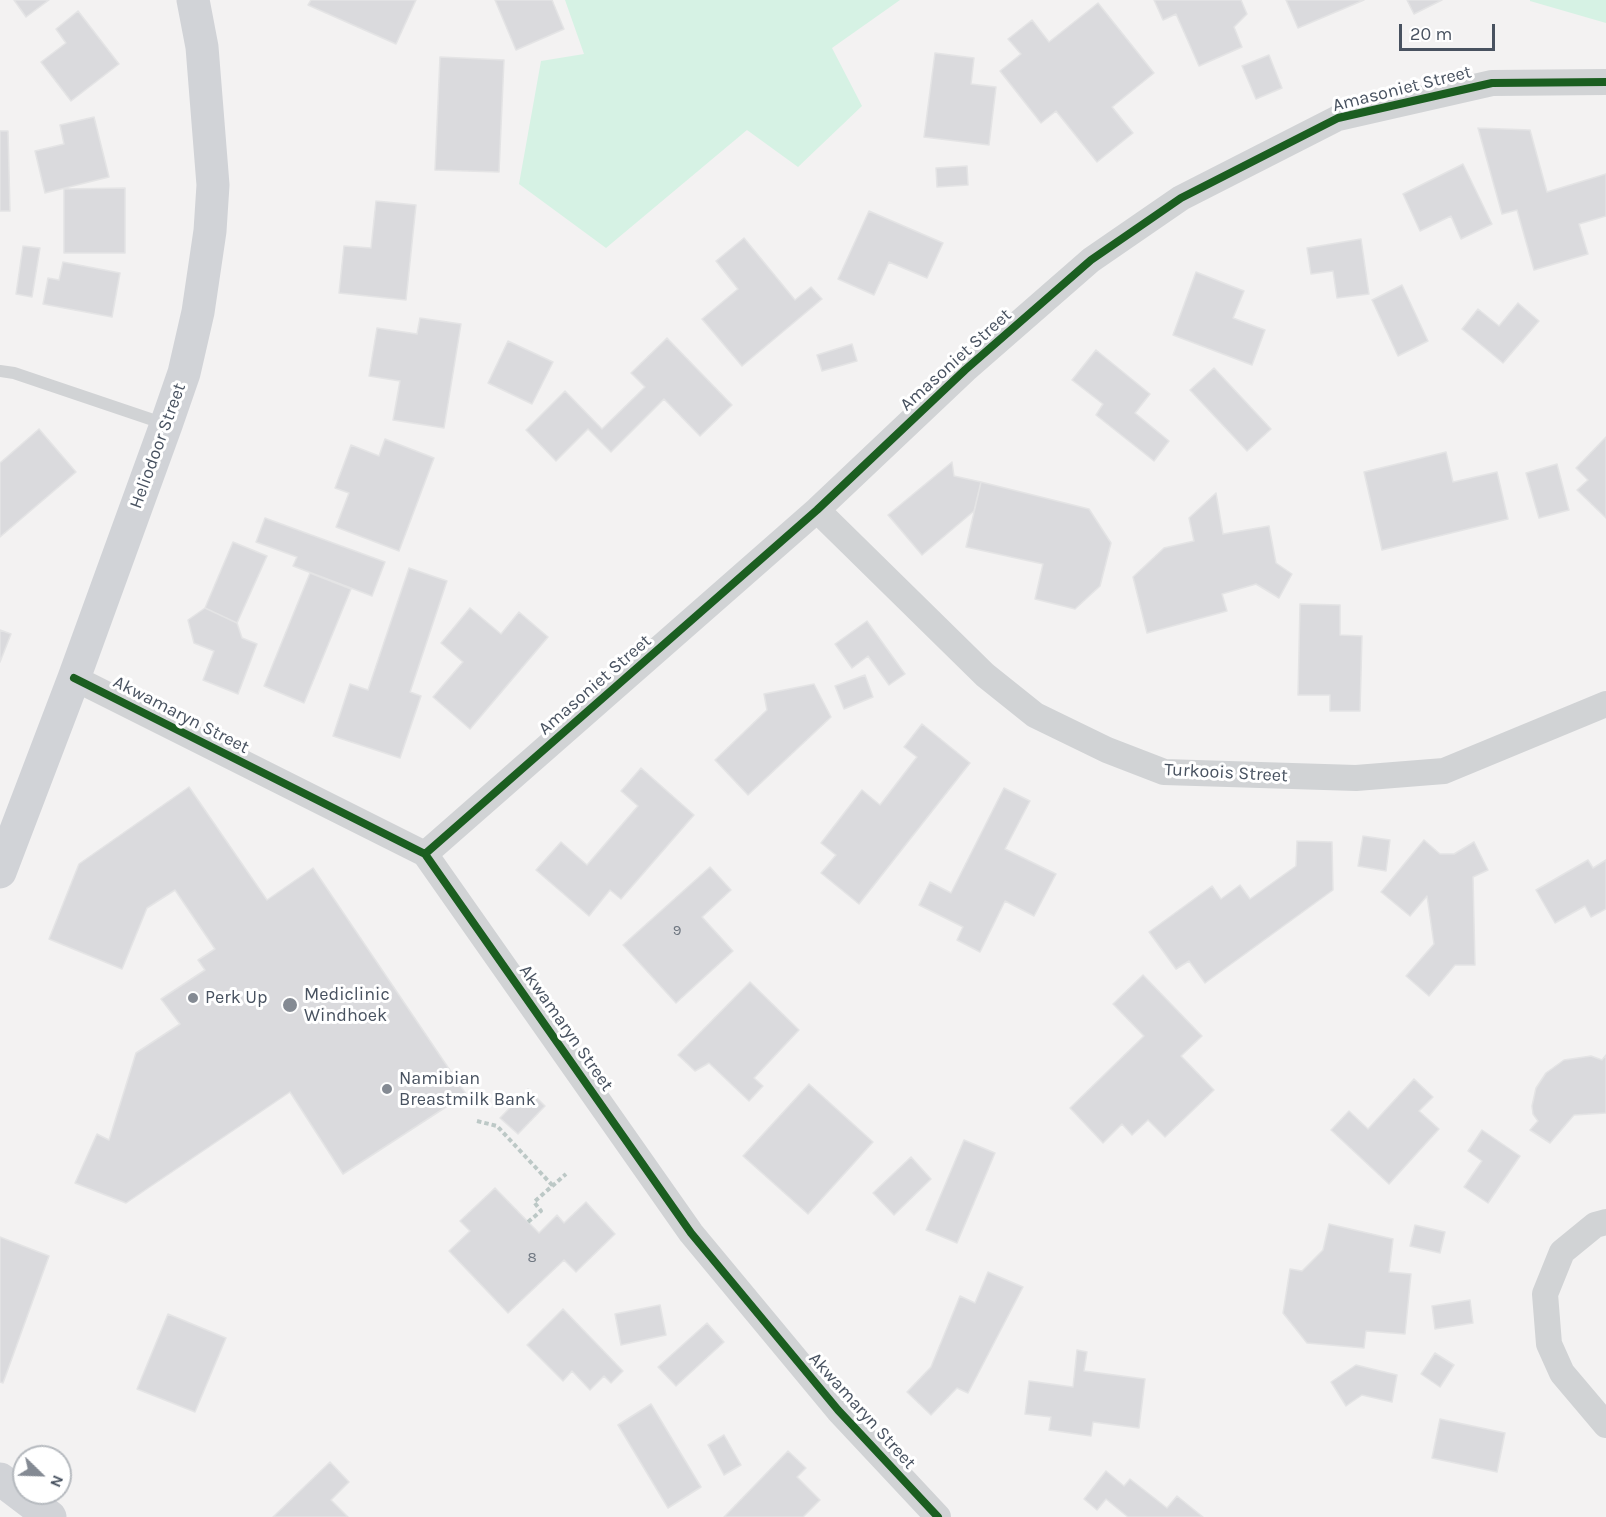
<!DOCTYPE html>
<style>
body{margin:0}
#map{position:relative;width:1606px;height:1517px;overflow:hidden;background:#f3f2f2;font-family:Karla,sans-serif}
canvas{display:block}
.north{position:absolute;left:12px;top:1445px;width:60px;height:60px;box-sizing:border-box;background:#fff;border:2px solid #b6babf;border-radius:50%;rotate:113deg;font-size:16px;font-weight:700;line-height:24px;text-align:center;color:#485260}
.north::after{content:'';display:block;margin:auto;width:21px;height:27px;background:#848a93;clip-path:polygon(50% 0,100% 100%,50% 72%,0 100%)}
.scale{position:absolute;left:1399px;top:24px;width:96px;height:27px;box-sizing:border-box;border:3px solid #485260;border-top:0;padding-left:8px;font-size:18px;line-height:21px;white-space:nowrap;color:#485260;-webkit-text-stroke:4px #fff;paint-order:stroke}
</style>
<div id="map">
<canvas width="1606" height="1517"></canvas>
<div class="north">N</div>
<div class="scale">20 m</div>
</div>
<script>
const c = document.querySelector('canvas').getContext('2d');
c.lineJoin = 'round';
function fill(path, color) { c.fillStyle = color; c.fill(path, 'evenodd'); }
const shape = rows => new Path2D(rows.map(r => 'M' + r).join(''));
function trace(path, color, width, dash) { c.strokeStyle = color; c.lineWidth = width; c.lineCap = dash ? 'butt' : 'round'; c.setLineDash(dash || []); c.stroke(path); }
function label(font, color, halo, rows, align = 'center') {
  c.font = font + ' Karla,sans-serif'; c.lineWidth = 6; c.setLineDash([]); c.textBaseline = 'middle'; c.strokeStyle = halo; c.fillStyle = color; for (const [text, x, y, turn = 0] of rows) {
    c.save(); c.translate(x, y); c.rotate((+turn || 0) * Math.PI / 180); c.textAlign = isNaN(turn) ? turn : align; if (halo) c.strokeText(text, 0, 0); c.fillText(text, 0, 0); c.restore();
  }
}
fill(shape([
 [565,0,900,0,832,48,862,106,798,167,747,130,606,248,519,184,541,61,584,54],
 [1530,0,1606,0,1606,23,1530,1]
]), '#d6f2e4');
const building = shape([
 [14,0,49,0,26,17,14,0],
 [311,0,416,0,396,44,308,5,311,0],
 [495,0,552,0,564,29,516,50,495,0],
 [1154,0,1241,0,1247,14,1234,27,1242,47,1199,66,1176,14,1163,20,1154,0],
 [1286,0,1364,0,1298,28,1286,0],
 [1407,0,1442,0,1414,14,1407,0],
 [1098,3,1154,73,1112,107,1133,133,1097,162,1056,111,1041,123,1000,71,1021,54,1008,39,1032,20,1049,42,1098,3],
 [78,11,119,64,71,101,41,62,66,43,56,29,78,11],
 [935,53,974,58,971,84,996,87,989,145,924,137,935,53],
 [1269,55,1282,88,1256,99,1242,66,1269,55],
 [440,57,504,60,499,172,435,170,440,57],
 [94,117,109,177,45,193,35,151,64,144,60,125,94,117],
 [1478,128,1530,130,1547,192,1606,174,1606,216,1579,224,1588,254,1534,270,1517,210,1502,214,1478,128],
 [0,131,8,131,10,211,0,211,0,131],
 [1463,164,1492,224,1461,239,1451,216,1420,231,1403,194,1463,164],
 [967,166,968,185,937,187,936,168,967,166],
 [125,188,125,253,64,253,64,189,125,188],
 [376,201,416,205,406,300,339,293,344,246,371,248,376,201],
 [869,211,943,243,927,278,889,262,874,295,838,279,869,211],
 [744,238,795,300,811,287,822,299,742,366,702,319,738,289,716,261,744,238],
 [1361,239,1369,294,1337,298,1333,271,1311,274,1307,248,1361,239],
 [23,246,40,248,32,297,16,294,23,246],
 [63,262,120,273,112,317,43,304,48,278,59,280,63,262],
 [1196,272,1244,291,1233,318,1265,330,1252,365,1173,335,1196,272],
 [1402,285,1428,341,1398,356,1372,300,1402,285],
 [1518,303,1539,321,1503,363,1462,329,1478,309,1499,326,1518,303],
 [420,318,461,324,444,428,393,420,400,381,369,376,377,328,417,334,420,318],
 [667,338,732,405,700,436,664,399,611,452,588,429,556,461,526,430,565,391,602,429,645,387,631,373,667,338],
 [508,341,553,362,532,404,488,383,508,341],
 [852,344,857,361,822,371,817,355,852,344],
 [1096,350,1150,394,1135,413,1169,441,1154,461,1096,415,1103,404,1072,380,1096,350],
 [1214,368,1271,429,1247,451,1190,390,1214,368],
 [39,429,76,472,0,537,0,463,39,429],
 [1606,437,1606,518,1577,490,1588,480,1576,468,1606,437],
 [385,439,434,458,399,551,336,527,349,493,335,488,351,445,379,456,385,439],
 [1446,452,1453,482,1497,472,1508,519,1382,550,1364,472,1446,452],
 [952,462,954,476,981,482,974,511,922,555,888,515,952,462],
 [1557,464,1569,510,1539,518,1526,473,1557,464],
 [981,482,1089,509,1111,543,1100,586,1075,609,1035,599,1043,564,966,547,981,482],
 [1216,493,1223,534,1269,526,1276,563,1292,574,1279,598,1256,584,1222,594,1227,611,1147,633,1133,577,1164,548,1194,541,1189,518,1216,493],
 [265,518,385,562,372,596,293,566,297,557,256,542,265,518],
 [233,542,267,556,237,623,205,608,233,542],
 [409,568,447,581,410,692,421,696,400,758,333,736,350,684,368,690,409,568],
 [310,573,351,589,304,703,264,686,310,573],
 [1300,604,1340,605,1340,635,1362,636,1360,711,1330,711,1330,695,1298,695,1300,604],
 [205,608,237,623,242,638,257,644,238,694,203,680,214,651,194,643,188,620,205,608],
 [470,608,501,634,519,612,548,637,470,729,433,697,463,662,441,643,470,608],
 [867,621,905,674,889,685,868,656,852,668,835,644,867,621],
 [0,630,11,634,0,662,0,630],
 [865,675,873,697,844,709,835,686,865,675],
 [814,684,831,717,748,795,715,760,767,710,764,694,814,684],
 [922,724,970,763,859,904,821,873,836,855,821,843,862,790,880,805,917,757,904,747,922,724],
 [641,768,694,815,621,899,610,890,589,916,536,870,561,842,587,865,638,806,621,791,641,768],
 [189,787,267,900,313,868,466,1094,343,1174,290,1092,126,1203,75,1183,97,1134,109,1140,136,1053,180,1024,161,999,205,970,198,960,215,949,175,890,147,908,122,969,49,939,79,864,189,787],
 [1004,788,1030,801,1005,849,1056,874,1034,916,1005,901,980,952,957,940,963,927,919,905,930,882,951,893,1004,788],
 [1363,836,1390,840,1386,871,1358,866,1363,836],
 [1424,840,1440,854,1454,854,1474,842,1488,870,1473,877,1475,965,1455,965,1429,996,1406,976,1434,944,1427,896,1410,916,1381,892,1424,840],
 [1297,841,1332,842,1333,890,1205,983,1189,961,1176,969,1149,932,1212,886,1221,899,1240,885,1250,899,1296,866,1297,841],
 [1588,860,1593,868,1606,860,1606,909,1591,917,1585,906,1555,923,1536,890,1588,860],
 [710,867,731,890,702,917,733,951,676,1003,623,945,710,867],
 [1143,975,1202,1036,1181,1056,1214,1090,1165,1137,1148,1120,1132,1135,1122,1124,1103,1143,1070,1108,1144,1036,1113,1004,1143,975],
 [750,982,799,1030,754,1078,763,1086,749,1101,709,1063,695,1071,678,1055,750,982],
 [1606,1055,1606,1113,1574,1115,1550,1143,1530,1130,1538,1121,1533,1114,1532,1106,1536,1088,1546,1073,1564,1060,1591,1056,1602,1060,1606,1055],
 [1414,1079,1433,1097,1419,1111,1439,1129,1389,1184,1331,1130,1349,1111,1368,1129,1414,1079],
 [809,1084,873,1142,808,1214,743,1156,809,1084],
 [528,1089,545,1106,518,1134,500,1118,528,1089],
 [1482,1130,1520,1156,1488,1203,1464,1187,1482,1161,1468,1151,1482,1130],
 [964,1140,995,1153,957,1243,926,1230,964,1140],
 [911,1157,931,1179,894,1215,873,1193,911,1157],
 [495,1188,539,1233,557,1215,564,1223,586,1202,615,1234,576,1272,564,1260,508,1313,449,1251,470,1231,460,1221,495,1188],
 [1329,1224,1393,1239,1389,1272,1411,1274,1405,1334,1366,1331,1364,1348,1307,1343,1283,1313,1290,1269,1302,1271,1323,1250,1329,1224],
 [1415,1225,1445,1232,1440,1253,1410,1246,1415,1225],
 [0,1237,49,1256,3,1383,0,1382,0,1237],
 [988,1272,1023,1287,968,1393,957,1388,931,1415,907,1392,931,1367,960,1296,975,1303,988,1272],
 [1470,1300,1473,1323,1435,1329,1432,1306,1470,1300],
 [660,1305,666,1335,621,1345,615,1314,660,1305],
 [563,1309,623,1371,611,1383,604,1376,590,1390,572,1371,563,1381,527,1345,563,1309],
 [168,1314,226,1338,195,1412,137,1389,168,1314],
 [707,1323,724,1342,676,1386,658,1367,707,1323],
 [1077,1350,1087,1352,1084,1371,1145,1379,1139,1428,1093,1422,1091,1436,1049,1430,1051,1417,1025,1414,1029,1381,1073,1387,1077,1350],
 [1435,1353,1454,1365,1440,1387,1421,1374,1435,1353],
 [1356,1365,1397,1375,1392,1402,1362,1395,1346,1406,1331,1382,1356,1365],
 [651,1404,701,1487,668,1508,618,1425,651,1404],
 [1440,1419,1505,1433,1497,1472,1432,1458,1440,1419],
 [724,1435,741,1465,724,1475,708,1445,724,1435],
 [788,1451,806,1468,797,1477,820,1500,803,1517,724,1517,788,1451],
 [330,1462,349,1482,331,1500,348,1517,273,1517,330,1462],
 [1106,1471,1124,1486,1130,1479,1167,1508,1177,1496,1203,1517,1128,1517,1106,1499,1097,1510,1084,1499,1106,1471]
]);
fill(building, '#dadadd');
trace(building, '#e4e4e5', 1.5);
trace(shape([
 [477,1121,497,1126,553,1186],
 [528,1222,541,1211,534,1202,566,1174]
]), '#bcc8c6', 4, [4.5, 3]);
trace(shape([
 [0,371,14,373,165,424]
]), '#d1d3d5', 12);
trace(shape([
 [817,510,985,675,1035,715,1107,750,1164,772,1356,778,1444,771,1606,704],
 [74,678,425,854,691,1233,838,1410,938,1517],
 [425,854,817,510,965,370,1091,260,1181,198,1338,118,1492,83,1606,82],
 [1606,1222,1595,1225,1562,1252,1545,1294,1549,1344,1562,1373,1606,1425]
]), '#d1d3d5', 26);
trace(shape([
 [0,872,74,678,166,425,184,373,198,312,210,231,213,185,202,47,193,0],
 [0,1479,50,1517]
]), '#d1d3d7', 33);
trace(shape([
 [74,678,425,854,691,1233,838,1410,938,1517],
 [425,854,817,510,965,370,1091,260,1181,198,1338,118,1492,83,1606,82]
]), '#1b5e20', 8);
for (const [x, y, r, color] of [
 [193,998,6,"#848a93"],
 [290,1005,8,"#848a93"],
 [387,1089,6,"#848a93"]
]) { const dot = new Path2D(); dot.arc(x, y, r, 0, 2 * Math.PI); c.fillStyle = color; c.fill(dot); trace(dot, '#fff', 2); }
label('15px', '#6e7680', null, [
 ["9",677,931],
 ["8",532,1258]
]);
label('18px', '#485260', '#fff', [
 ["Amasoniet Street",1402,89,-14],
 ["Amasoniet Street",956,360,-42],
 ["Heliodoor Street",158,446,-70],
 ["Amasoniet Street",595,685,-41],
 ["Akwamaryn Street",181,715,27],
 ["Turkoois Street",1226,773,3],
 ["Akwamaryn Street",566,1028,55],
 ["Akwamaryn Street",862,1411,48]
]);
label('18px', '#485260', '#fff', [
 ["Mediclinic",304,995],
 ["Windhoek",304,1016],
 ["Perk Up",205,998],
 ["Namibian",399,1079],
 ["Breastmilk Bank",399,1100]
], 'left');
</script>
